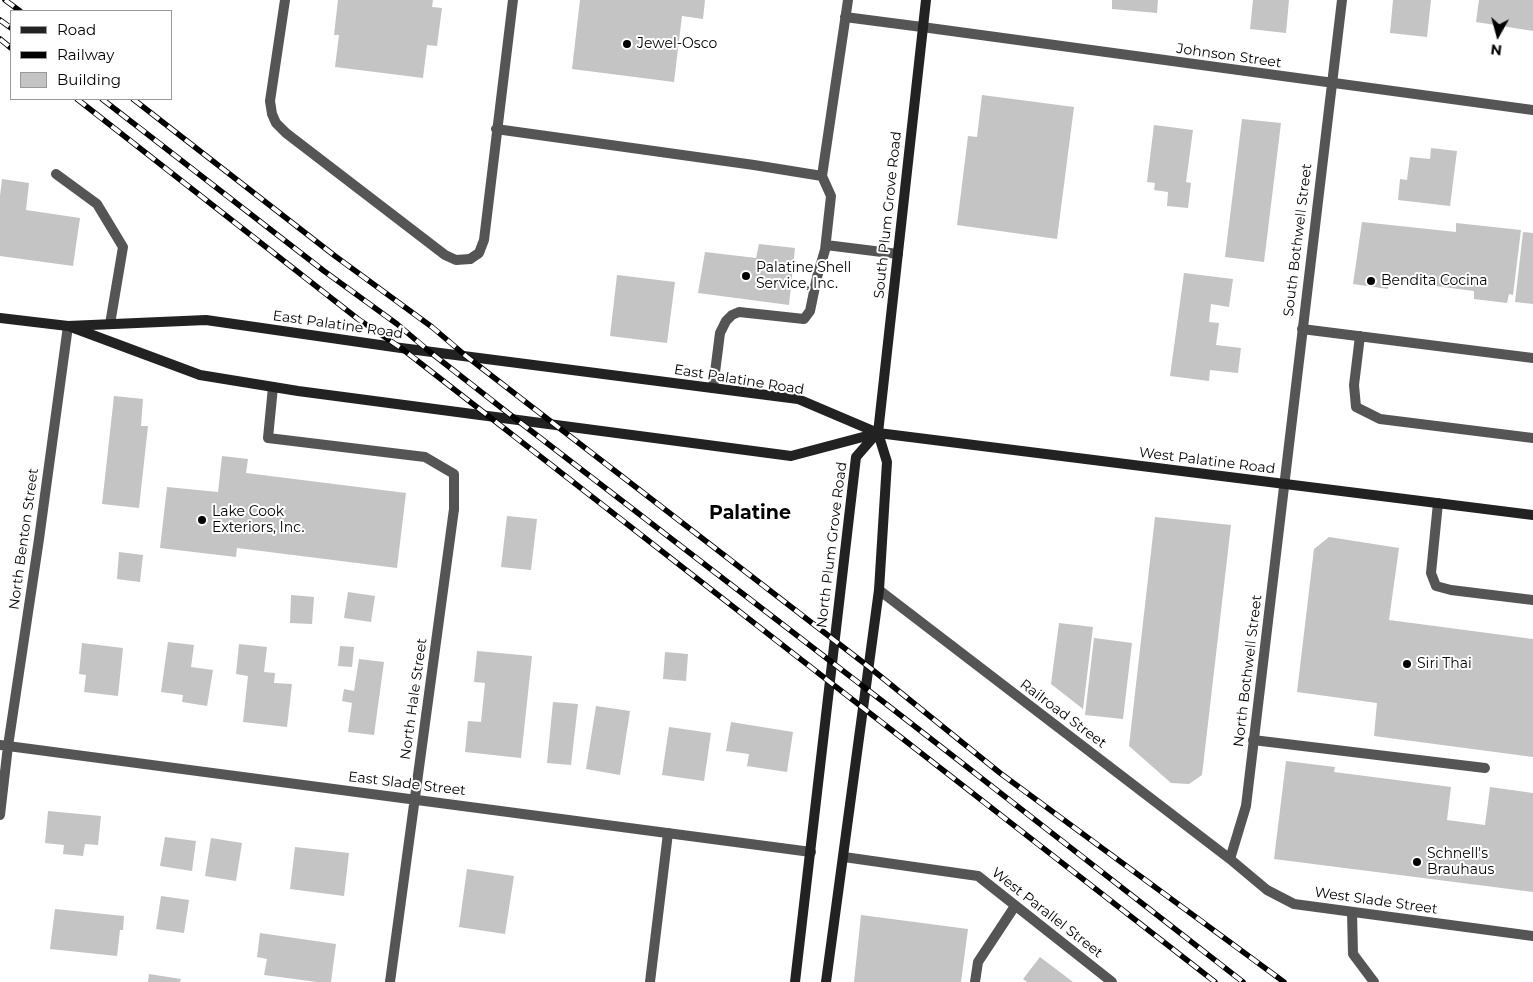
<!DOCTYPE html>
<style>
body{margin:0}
#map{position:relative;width:1533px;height:982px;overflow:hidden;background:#fff;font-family:Montserrat,sans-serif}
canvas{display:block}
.legend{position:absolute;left:10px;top:10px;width:162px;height:90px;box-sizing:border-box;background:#fff;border:1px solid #999;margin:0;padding:6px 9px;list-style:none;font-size:15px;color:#000}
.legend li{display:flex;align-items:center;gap:10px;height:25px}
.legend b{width:25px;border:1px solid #999}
.north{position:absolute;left:1473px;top:10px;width:50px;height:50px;-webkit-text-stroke:4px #fff;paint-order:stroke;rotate:187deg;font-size:14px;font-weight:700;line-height:20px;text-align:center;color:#000}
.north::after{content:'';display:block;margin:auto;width:18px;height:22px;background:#000;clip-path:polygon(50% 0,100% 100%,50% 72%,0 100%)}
</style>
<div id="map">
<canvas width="1533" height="982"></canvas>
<ul class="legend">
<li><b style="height:6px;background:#222"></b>Road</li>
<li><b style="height:6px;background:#000"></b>Railway</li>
<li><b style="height:14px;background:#c4c4c4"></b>Building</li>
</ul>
<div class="north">N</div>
</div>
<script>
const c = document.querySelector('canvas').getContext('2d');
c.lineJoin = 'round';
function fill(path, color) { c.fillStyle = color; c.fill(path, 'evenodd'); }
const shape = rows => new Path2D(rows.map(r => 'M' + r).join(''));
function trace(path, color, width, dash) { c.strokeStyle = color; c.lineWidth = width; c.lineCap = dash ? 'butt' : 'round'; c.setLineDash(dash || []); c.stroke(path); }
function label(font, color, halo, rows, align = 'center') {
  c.font = font + ' Montserrat,sans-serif'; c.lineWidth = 4; c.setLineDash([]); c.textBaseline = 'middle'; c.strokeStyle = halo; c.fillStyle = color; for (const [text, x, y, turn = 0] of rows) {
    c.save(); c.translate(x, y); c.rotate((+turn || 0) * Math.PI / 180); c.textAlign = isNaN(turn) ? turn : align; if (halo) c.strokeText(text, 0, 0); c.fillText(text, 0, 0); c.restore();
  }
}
fill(shape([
 [338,0,433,0,432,7,442,8,437,46,427,45,423,78,335,67,339,35,334,35],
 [580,0,705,0,703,19,682,16,674,82,572,69],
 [1112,0,1158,0,1157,13,1112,9],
 [1253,0,1289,0,1286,33,1250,29],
 [1393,0,1431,0,1427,37,1390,33],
 [1479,0,1533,0,1533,31,1476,22],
 [982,95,1074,107,1057,239,957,225,968,136,977,137],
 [1242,119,1281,123,1264,262,1225,257],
 [1154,125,1193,130,1186,182,1191,183,1188,208,1167,206,1168,192,1154,190,1155,183,1147,182],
 [1431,148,1457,151,1450,206,1398,200,1400,179,1407,180,1410,157,1430,159],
 [2,179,29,183,26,210,80,218,73,266,0,256,0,196],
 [1362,222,1456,232,1456,223,1521,230,1513,295,1509,294,1507,303,1474,299,1474,291,1389,280,1388,289,1353,284],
 [1523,232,1533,233,1533,304,1515,302],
 [759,244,795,248,789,305,698,293,705,252,756,258],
 [1184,273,1233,279,1229,307,1211,304,1209,322,1219,323,1216,345,1241,348,1238,373,1210,370,1209,381,1170,376],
 [617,275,675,282,667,343,610,336],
 [114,396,143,399,141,426,148,426,139,508,102,504],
 [222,456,248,459,246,473,406,493,397,568,237,548,236,557,160,548,167,487,218,492],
 [507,516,537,519,531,570,501,567],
 [1155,517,1231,525,1202,775,1189,784,1171,783,1129,746],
 [1329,537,1399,548,1389,620,1533,639,1533,757,1374,736,1377,703,1297,692,1314,549],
 [119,552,143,555,140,582,117,579],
 [348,592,375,596,371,622,344,618],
 [291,595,314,597,312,624,290,623],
 [1059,623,1093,627,1083,709,1051,684],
 [1094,638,1132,643,1123,719,1085,715],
 [168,642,194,645,191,667,213,670,207,706,182,702,183,695,161,692],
 [82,643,123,648,118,696,84,692,86,675,79,674],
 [239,644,267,647,264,672,275,673,274,683,292,684,287,727,243,722,248,676,236,674],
 [340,646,354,647,352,667,338,666],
 [477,651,532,656,521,758,465,752,468,721,481,722,485,683,474,682],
 [665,652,688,654,686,681,663,679],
 [359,659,384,662,374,735,348,732,352,703,342,701,344,689,354,691],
 [553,702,578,704,571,765,547,763],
 [596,706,630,711,620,775,586,769],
 [731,722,793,732,787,772,747,766,749,754,726,751],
 [669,727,711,733,704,781,662,775],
 [1286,761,1335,767,1334,772,1451,787,1447,820,1485,825,1490,787,1533,793,1533,892,1274,859],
 [48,811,101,816,98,845,85,844,83,856,63,854,64,845,45,843],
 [165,837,196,841,192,871,160,866],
 [211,838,242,843,236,881,205,876],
 [295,847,349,853,344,896,290,889],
 [467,869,514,876,505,934,459,927],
 [161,896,189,900,184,933,156,929],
 [55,909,124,916,123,930,120,930,117,956,50,949],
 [861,915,968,929,961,982,854,982],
 [260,933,336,944,331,982,317,982,264,975,267,959,257,957],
 [1040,957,1073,982,1027,982,1023,979],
 [149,974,181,979,180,982,148,982]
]), '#c4c4c4');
trace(shape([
 [845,17,922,27],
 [496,129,754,165,822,176],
 [56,174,97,204,123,247,110,324],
 [826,245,898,254],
 [470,259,479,253,484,240,513,0],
 [1302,329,1533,358],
 [1360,336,1354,385,1356,407,1380,419,1533,438],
 [273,387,268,438,425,457,454,474,454,509],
 [713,388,720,333,726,321,732,315,739,312,804,319,810,311,817,277,825,250,831,196,822,176,848,0],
 [1438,503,1431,573,1436,586,1451,590,1533,600],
 [1253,740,1485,768],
 [844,857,978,876,1112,982],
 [1352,912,1353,954,1374,982],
 [650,982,668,833],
 [975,982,978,962,1015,906]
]), '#555', 10);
trace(shape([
 [285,0,270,101,272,114,276,123,286,133,445,255,456,260,470,259],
 [922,27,1533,110],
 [879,590,1230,859,1267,890,1294,904,1533,936],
 [0,745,811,852],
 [0,815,8,746,39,539,68,326],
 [1230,859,1246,806,1342,0],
 [390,982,454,509]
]), '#555', 10);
trace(shape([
 [0,318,68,326,206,320,401,348,798,399,878,433,1533,515],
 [71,327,200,375,298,391,791,456,878,433],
 [795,982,856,457,877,433],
 [826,982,879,590,887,462,878,433,926,0]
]), '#222', 10);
const rail = shape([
 [5,0,20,11],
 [0,20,11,28],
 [0,39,11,48],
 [77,99,358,319,401,348,1215,982],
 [102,99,324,271,397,324,430,352,517,420,890,707,1243,982],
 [133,99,335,256,432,327,466,356,869,667,1000,773,1284,982]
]);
trace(rail, '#000', 5.5);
trace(rail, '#fff', 4, [11]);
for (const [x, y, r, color] of [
 [627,44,5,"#000"],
 [746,276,5,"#000"],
 [1371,281,5,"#000"],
 [202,520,5,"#000"],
 [1407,664,5,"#000"],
 [1417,862,5,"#000"]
]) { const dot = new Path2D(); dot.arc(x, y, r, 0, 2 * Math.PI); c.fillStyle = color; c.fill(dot); trace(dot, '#fff', 2); }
label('14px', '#000', '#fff', [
 ["Jewel-Osco",637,44],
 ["Palatine Shell",756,268],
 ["Service, Inc.",756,284],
 ["Bendita Cocina",1381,281],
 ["Lake Cook",212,512],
 ["Exteriors, Inc.",212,528],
 ["Siri Thai",1417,664],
 ["Schnell's",1427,854],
 ["Brauhaus",1427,870]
], 'left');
label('14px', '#000', '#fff', [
 ["Johnson Street",1229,56,8],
 ["South Plum Grove Road",888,215,-84],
 ["South Bothwell Street",1298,240,-83],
 ["East Palatine Road",338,325,8],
 ["East Palatine Road",739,380,9],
 ["West Palatine Road",1207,461,7],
 ["North Benton Street",24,539,-82],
 ["North Plum Grove Road",832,545,-83],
 ["North Bothwell Street",1248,671,-83],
 ["North Hale Street",414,699,-82],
 ["Railroad Street",1063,714,37],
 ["East Slade Street",407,784,7],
 ["West Slade Street",1376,901,8],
 ["West Parallel Street",1047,913,38]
]);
label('bold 19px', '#000', '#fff', [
 ["Palatine",750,513]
]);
</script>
